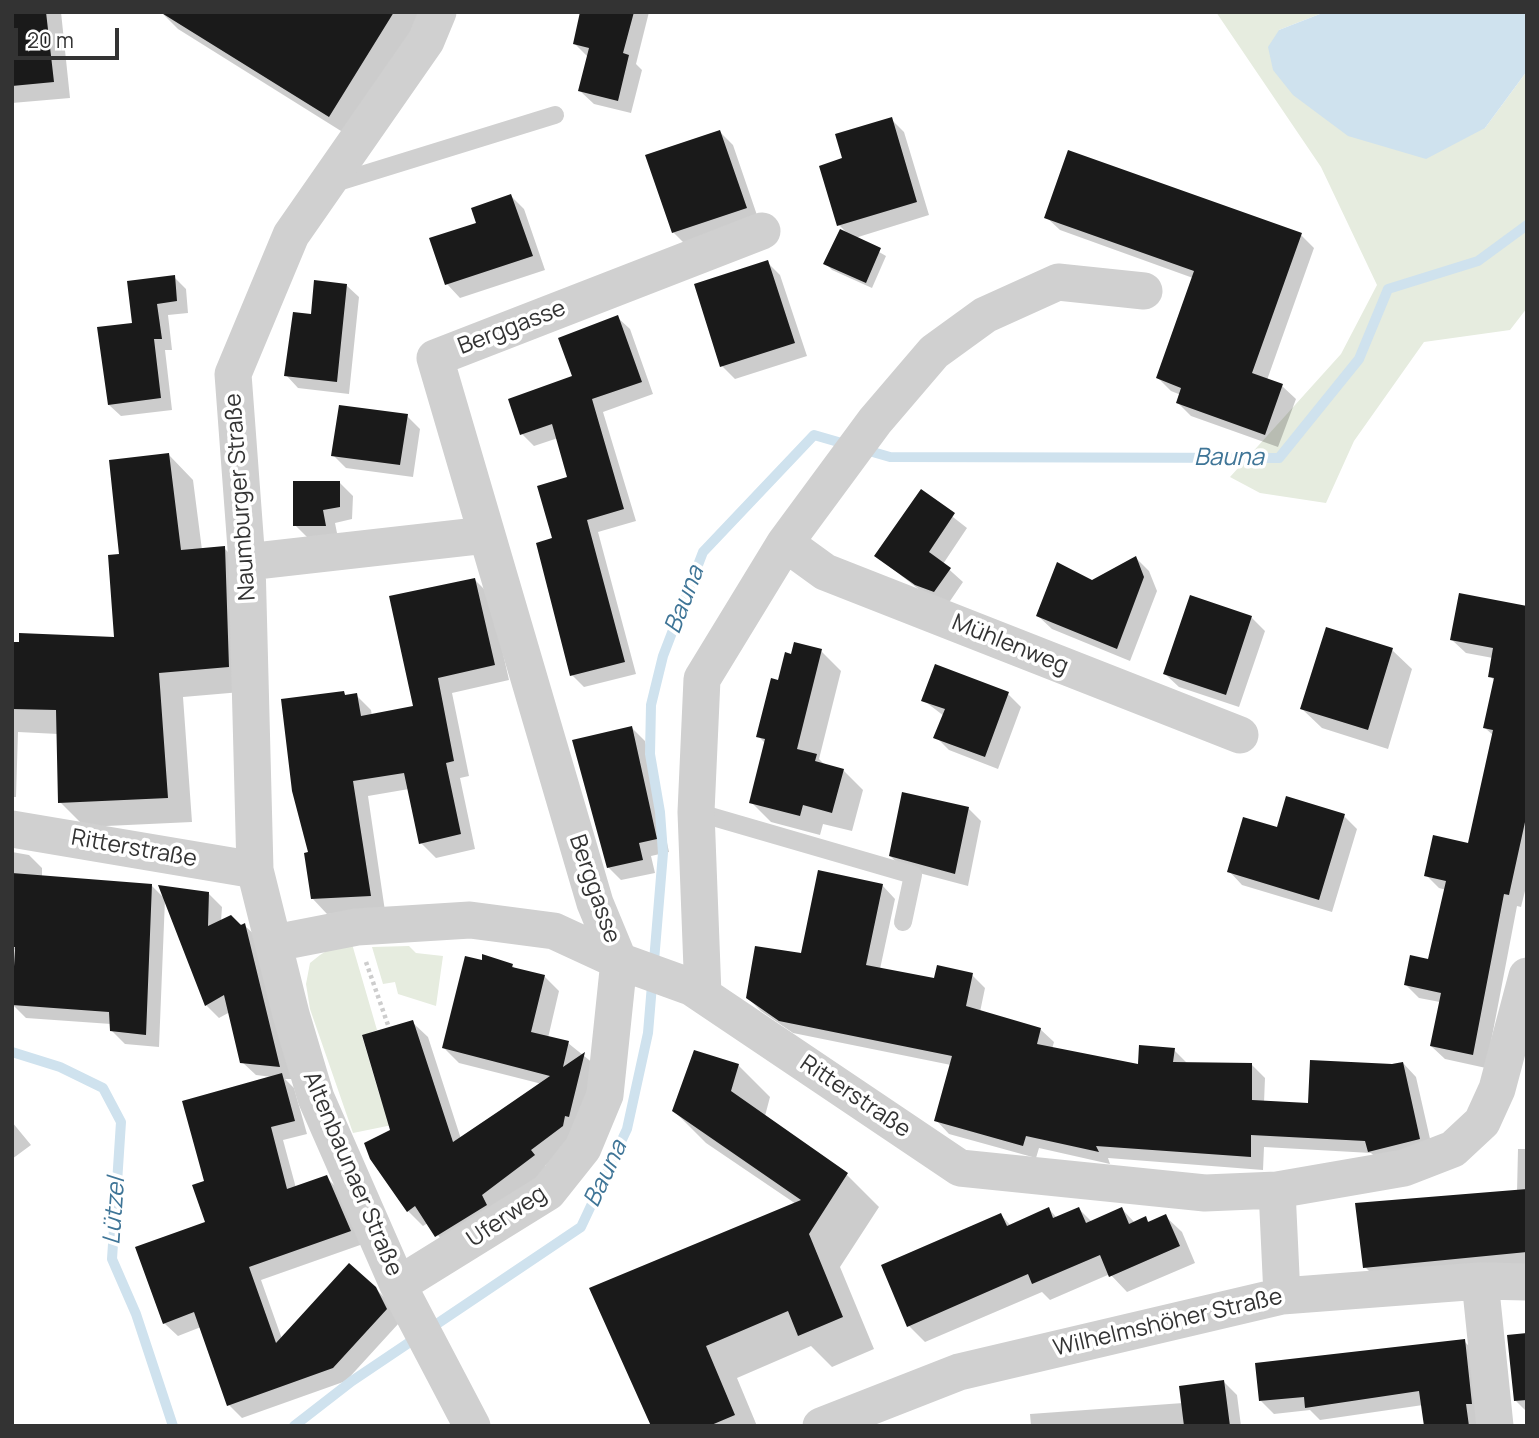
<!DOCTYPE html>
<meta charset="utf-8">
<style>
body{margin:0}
#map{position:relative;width:1539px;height:1438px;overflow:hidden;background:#fff;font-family:Manrope,sans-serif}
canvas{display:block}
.frame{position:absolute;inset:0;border:14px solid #333;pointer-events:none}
.scale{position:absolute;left:14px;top:28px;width:105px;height:32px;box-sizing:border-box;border:4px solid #333;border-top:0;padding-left:9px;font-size:21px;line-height:24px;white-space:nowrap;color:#333;-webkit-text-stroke:5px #fff;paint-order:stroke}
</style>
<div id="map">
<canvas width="1539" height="1438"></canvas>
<div class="frame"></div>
<div class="scale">20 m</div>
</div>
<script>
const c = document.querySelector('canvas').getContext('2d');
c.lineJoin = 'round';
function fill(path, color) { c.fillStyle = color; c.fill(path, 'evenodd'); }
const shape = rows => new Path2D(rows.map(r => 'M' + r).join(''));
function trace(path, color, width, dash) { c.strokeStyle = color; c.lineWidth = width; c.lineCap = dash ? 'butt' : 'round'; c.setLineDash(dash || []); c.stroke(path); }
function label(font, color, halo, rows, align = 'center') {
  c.font = font + ' Manrope,sans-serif'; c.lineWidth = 7; c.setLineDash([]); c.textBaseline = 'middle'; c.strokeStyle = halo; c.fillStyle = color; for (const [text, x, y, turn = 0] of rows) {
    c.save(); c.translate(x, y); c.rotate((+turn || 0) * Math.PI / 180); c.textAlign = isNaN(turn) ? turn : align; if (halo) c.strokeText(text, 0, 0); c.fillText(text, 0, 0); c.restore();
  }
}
fill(shape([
 [1216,12,1325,12,1279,30,1485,128,1527,71,1527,308,1510,330,1424,342,1354,441,1326,503,1260,493,1230,477,1341,354,1377,285,1321,167],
 [352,944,377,1030,362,1036,380,1097,397,1124,353,1133,310,1009,306,984,310,963,320,955,333,947],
 [409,946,416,953,443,956,436,1006,398,994,395,982,383,984,372,947]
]), '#e6ecdf');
fill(shape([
 [1325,12,1527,12,1527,71,1485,128,1426,159,1348,136,1293,95,1273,70,1268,47,1279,30]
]), '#cfe2ee');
fill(shape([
 [12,12,61,12,70,98,12,103],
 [161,12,425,12,349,136,178,29],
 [582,12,649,12,636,64,642,70,631,113,594,104,580,91,588,57,574,43],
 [891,119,904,132,929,215,855,238,886,256,872,288,832,270,826,264,848,234,839,225,821,167,845,159],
 [720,132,733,145,759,221,686,245,673,232],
 [511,196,524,209,545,270,460,298,447,284,478,224],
 [1046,217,1301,235,1314,248,1267,380,1282,386,1296,399,1278,447,1191,416,1178,403,1181,395,1171,391,1158,378,1193,278,1060,230],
 [767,262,780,275,807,356,735,379,722,366],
 [174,277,186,289,188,313,168,315,172,350,165,350,172,410,121,416,109,405,133,324],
 [346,285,359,297,349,394,298,388,286,375],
 [617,317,630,329,653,394,603,412,636,521,598,532,636,674,584,687,572,675,554,539,569,478,558,438,534,446,522,434,574,378],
 [407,416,420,429,413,477,346,468,333,455],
 [169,455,193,480,202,550,224,548,249,573,253,691,183,697,192,822,85,827,60,802,58,734,18,732,16,797,12,797,12,644,116,639,121,556],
 [340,483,353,496,352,519,335,523,338,538,308,538,295,525],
 [921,492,967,528,943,564,963,582,948,604,930,598,876,556],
 [1136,558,1149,571,1157,591,1130,661,1052,629,1038,616],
 [474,579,490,595,509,680,452,693,469,776,460,778,475,849,436,858,421,843,409,789,368,796,385,911,327,914,312,898,310,853,343,693,347,697,356,695,371,710,372,716,415,707],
 [1527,607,1527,883,1521,907,1517,906,1486,1068,1445,1059,1431,1046,1440,1002,1419,998,1406,985,1430,961,1446,890,1439,888,1426,875,1470,845,1494,736,1485,728,1495,681,1490,676,1493,658,1466,653,1452,640],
 [1251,617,1265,631,1239,707,1179,687,1165,674],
 [1392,650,1412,669,1388,749,1322,728,1302,709],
 [821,651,841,671,819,759,826,766,843,770,863,790,852,831,823,824,820,835,771,822,751,802,765,743,758,736,780,682,793,656],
 [1008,694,1021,707,998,769,949,750,936,737,944,716,923,700],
 [632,728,645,741,669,852,651,856,655,873,621,880,608,867],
 [968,808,981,821,968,886,904,869,890,856],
 [1344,816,1357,829,1332,912,1242,885,1229,871,1278,829],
 [12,852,29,855,42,868,42,877,152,886,165,899,159,1047,125,1044,111,1030,111,1024,26,1018,13,1005,17,952,12,947],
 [882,885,895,899,880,969,935,980,972,975,985,988,980,1012,1040,1029,1054,1042,1052,1049,1139,1066,1174,1050,1188,1064,1252,1065,1265,1078,1264,1103,1310,1105,1403,1063,1416,1077,1433,1152,1383,1164,1371,1153,1264,1147,1263,1170,1108,1158,1110,1164,1039,1148,1036,1158,949,1134,936,1120,951,1065,793,1033,761,1011,748,998],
 [161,887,209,894,222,907,221,921,244,925,258,938,292,1079,285,1079,294,1088,307,1134,283,1140,296,1188,326,1177,339,1190,363,1244,261,1280,282,1339,375,1288,389,1302,399,1323,346,1381,242,1418,229,1405,201,1327,178,1336,164,1323,272,1077,256,1075,242,1062,230,1012,219,1018,206,1005],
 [512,965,516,970,544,976,559,991,548,1038,568,1043,599,1068,577,1142,545,1166,549,1171,451,1251,428,1223,423,1226,408,1211,393,1131,412,1022,428,1037,461,1139,542,1084,459,1063,444,1048],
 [738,1065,770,1097,765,1116,847,1175,879,1207,840,1267,874,1349,832,1367,811,1346,737,1378,757,1426,653,1426,796,1204,706,1143,674,1111],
 [12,1122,31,1145,12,1159],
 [1518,1149,1527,1149,1527,1274,1385,1287,1365,1267,1517,1192],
 [1049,1209,1057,1218,1079,1209,1092,1222,1122,1209,1135,1223,1145,1218,1150,1223,1165,1216,1182,1232,1195,1263,1127,1292,1110,1274,1050,1300,1042,1292,925,1342,909,1326,1001,1215,1011,1226],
 [1527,1334,1527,1412,1515,1400],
 [1464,1341,1477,1354,1480,1426,1426,1426,1423,1405,1320,1420,1310,1410,1274,1414,1261,1401],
 [1224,1382,1237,1395,1241,1426,1031,1426,1030,1414,1183,1403]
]), '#0003');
trace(shape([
 [12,1052,60,1067,103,1088,121,1122,112,1259,136,1314,173,1426],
 [294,1426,352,1381,581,1227,627,1129,648,1033,663,853,660,812,650,754,651,705,663,656,703,552,814,435,890,457,1279,458,1359,359,1388,289,1478,261,1527,225]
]), '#cfe2ee', 10);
fill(shape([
 [12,12,46,12,54,82,12,86],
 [160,12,394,12,329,117],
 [580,12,634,12,623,53,629,55,618,101,578,91,589,48,573,44],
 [892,117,917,202,837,226,819,166,842,158,835,134],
 [720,130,747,208,672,233,645,155],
 [1068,150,1302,233,1252,373,1283,384,1265,435,1176,403,1181,388,1156,378,1194,271,1044,218],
 [511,194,533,256,445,285,429,238,476,223,471,208],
 [840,229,881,248,866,283,823,264],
 [768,260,795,343,720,367,694,284],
 [175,275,177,301,157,304,162,339,154,339,161,398,108,405,97,327,132,323,127,281],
 [314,280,347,284,337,382,284,376,293,312,311,314],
 [618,315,642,382,592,399,624,509,587,520,625,662,570,676,536,543,552,538,537,486,567,477,552,424,520,435,508,399,572,376,558,338],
 [339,405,408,414,400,465,331,456],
 [169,453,181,550,225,546,229,667,159,673,168,798,58,803,56,710,12,709,12,642,19,642,19,633,114,637,108,555,119,554,109,460],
 [293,481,340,481,340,507,323,510,326,526,293,526],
 [921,489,955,513,929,552,951,568,934,592,915,585,874,556],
 [1136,556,1144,577,1117,649,1036,616,1057,562,1092,580],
 [475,578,495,665,438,678,454,761,446,763,461,834,419,844,404,773,353,781,371,896,311,899,304,853,308,852,292,791,281,699,344,691,345,695,357,693,361,716,413,706,389,596],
 [1459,593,1527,606,1527,813,1509,895,1504,894,1473,1055,1430,1046,1441,993,1404,985,1410,955,1428,959,1446,881,1424,876,1433,835,1468,843,1493,730,1483,728,1494,678,1488,677,1493,648,1450,640],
 [1190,595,1252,616,1226,695,1163,674],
 [1326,627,1393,648,1368,730,1300,709],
 [794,642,822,649,797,749,817,754,815,761,844,769,832,813,803,805,800,816,749,803,765,739,756,737,771,678,778,680,785,652,791,654],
 [935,664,1009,692,985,757,933,738,945,709,921,701],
 [632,726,657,839,639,843,643,860,607,868,572,740],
 [902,792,969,807,955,874,889,856],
 [1286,796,1345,814,1319,900,1227,872,1243,817,1277,827],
 [818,870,883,884,866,965,934,978,937,965,973,973,966,1006,1041,1028,1037,1044,1138,1064,1139,1045,1175,1048,1173,1062,1252,1063,1252,1100,1308,1103,1310,1060,1392,1064,1403,1062,1420,1139,1368,1152,1365,1141,1251,1135,1251,1157,1096,1146,1099,1152,1026,1136,1023,1146,934,1121,952,1056,779,1021,746,998,755,946,801,953],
 [12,873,152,884,146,1035,110,1031,109,1012,12,1005,15,947,12,947],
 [158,885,209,892,208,926,231,915,241,925,245,923,280,1067,240,1063,224,995,205,1006],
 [482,954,513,964,512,967,545,975,531,1032,569,1041,563,1067,585,1052,569,1117,565,1116,563,1126,531,1150,535,1155,482,1195,487,1205,435,1237,415,1206,407,1212,370,1159,364,1143,390,1130,362,1035,413,1020,453,1142,499,1111,550,1076,442,1048,465,956,482,960],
 [694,1050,739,1064,731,1091,848,1173,809,1234,843,1317,798,1336,788,1311,706,1346,735,1415,709,1426,651,1426,589,1288,801,1200,672,1111],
 [282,1073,295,1121,271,1127,287,1189,327,1175,351,1231,249,1267,276,1343,349,1263,376,1287,387,1309,333,1368,227,1406,194,1312,163,1324,135,1247,205,1222,192,1185,204,1181,182,1101],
 [1527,1189,1527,1252,1363,1268,1355,1203],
 [1049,1207,1053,1218,1079,1207,1086,1223,1122,1207,1129,1224,1146,1216,1148,1222,1166,1214,1180,1246,1109,1277,1100,1255,1032,1284,1028,1274,907,1327,881,1265,1001,1213,1007,1226],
 [1527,1333,1527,1400,1514,1401,1507,1335],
 [1465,1339,1472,1404,1466,1404,1469,1426,1424,1426,1419,1391,1305,1408,1304,1397,1259,1401,1255,1363],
 [1224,1380,1230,1426,1184,1426,1179,1386]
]), '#1a1a1a');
trace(shape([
 [366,962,388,1025]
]), '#cdcdcd', 4.5, [3.5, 3.5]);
trace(shape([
 [332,184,555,115],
 [696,812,913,875,903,922]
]), '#d0d0d0', 18);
trace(shape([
 [438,12,426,41,291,235,233,374,247,562,255,870,291,1014,316,1098,398,1285,472,1426],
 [785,543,875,421,934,352,985,315,1058,282,1144,291],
 [247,562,486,535],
 [12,829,255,870],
 [275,943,357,927,470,920,554,931,619,961,691,987,960,1168,1205,1193,1277,1190,1404,1168,1453,1149,1482,1122,1497,1089,1527,976],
 [703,995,696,812,702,679,785,543,825,572,1240,735],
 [1277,1190,1282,1296],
 [1480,1281,1495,1426],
 [398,1285,548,1192,583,1148,605,1095,619,961,595,903,435,358,762,231],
 [821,1426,959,1372,1282,1296,1480,1281,1527,1282]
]), '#d0d0d0', 37);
label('23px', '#333', '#fff', [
 ["Berggasse",512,328,-21],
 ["Naumburger Straße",241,497,-94],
 ["Mühlenweg",1010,645,22],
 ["Ritterstraße",134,849,10],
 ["Berggasse",594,889,71],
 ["Ritterstraße",855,1097,34],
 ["Altenbaunaer Straße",352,1174,67],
 ["Uferweg",507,1217,-34],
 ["Wilhelmshöher Straße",1168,1323,-13]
]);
label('italic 24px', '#3f7597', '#fff', [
 ["Bauna",1229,458],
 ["Bauna",685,600,-69],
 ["Bauna",606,1174,-65],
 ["Lützel",115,1211,-86]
]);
</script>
